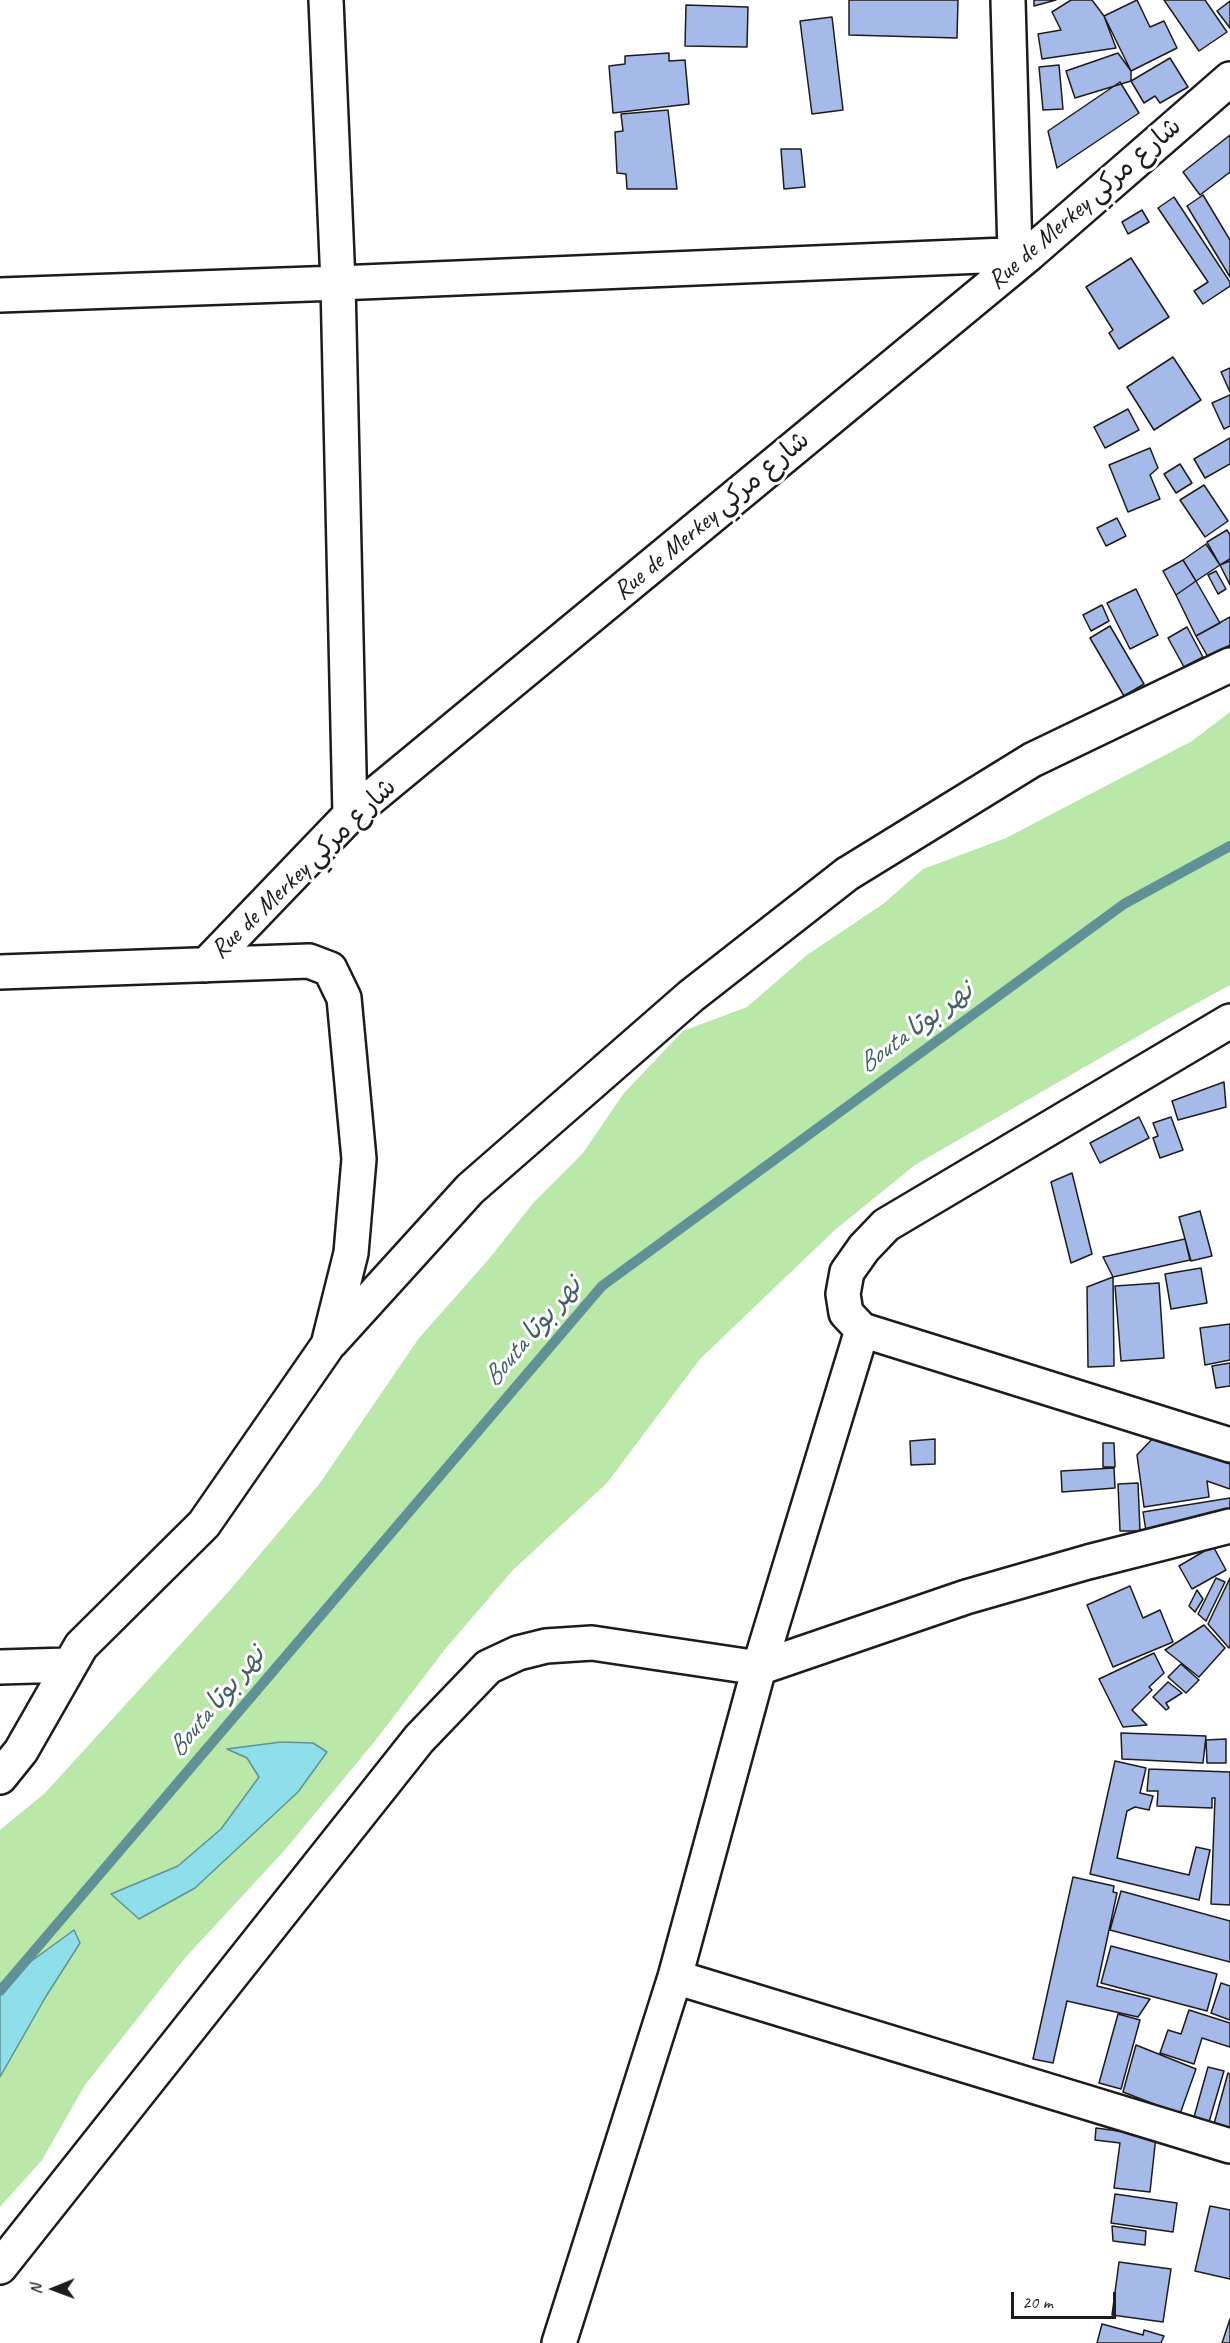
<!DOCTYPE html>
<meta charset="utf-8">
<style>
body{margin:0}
#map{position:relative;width:1230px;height:2343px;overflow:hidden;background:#fff;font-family:Caveat,sans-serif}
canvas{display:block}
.north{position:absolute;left:24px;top:2259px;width:60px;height:60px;-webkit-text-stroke:4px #fff;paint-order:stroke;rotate:269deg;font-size:16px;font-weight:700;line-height:24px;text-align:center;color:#1c1c1c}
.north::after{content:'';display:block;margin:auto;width:21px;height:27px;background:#1c1c1c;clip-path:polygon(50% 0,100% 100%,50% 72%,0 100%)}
.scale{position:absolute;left:1011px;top:2292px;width:105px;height:27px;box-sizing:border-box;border:3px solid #1c1c1c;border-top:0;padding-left:8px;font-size:18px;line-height:21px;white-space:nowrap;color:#1c1c1c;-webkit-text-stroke:4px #fff;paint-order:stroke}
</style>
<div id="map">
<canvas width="1230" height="2343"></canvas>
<div class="north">N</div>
<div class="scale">20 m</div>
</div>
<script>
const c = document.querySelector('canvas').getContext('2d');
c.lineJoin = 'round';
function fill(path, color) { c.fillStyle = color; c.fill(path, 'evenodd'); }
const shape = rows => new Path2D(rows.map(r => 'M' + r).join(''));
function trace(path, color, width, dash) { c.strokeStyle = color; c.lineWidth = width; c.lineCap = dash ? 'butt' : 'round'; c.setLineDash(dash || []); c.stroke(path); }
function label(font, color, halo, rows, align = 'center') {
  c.font = font + ' Caveat,"Playpen Sans Arabic",sans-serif'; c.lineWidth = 6; c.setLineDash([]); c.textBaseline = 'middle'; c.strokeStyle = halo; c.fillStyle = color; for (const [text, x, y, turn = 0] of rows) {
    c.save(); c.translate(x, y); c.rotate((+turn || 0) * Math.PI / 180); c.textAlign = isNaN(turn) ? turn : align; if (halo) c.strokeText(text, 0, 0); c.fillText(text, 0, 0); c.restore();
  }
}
fill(shape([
 [1230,712,1230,985,1166,1020,915,1165,836,1229,700,1359,607,1483,513,1570,446,1648,375,1741,284,1851,185,1958,85,2085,42,2160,0,2207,0,1830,45,1793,229,1591,320,1483,419,1338,488,1260,534,1202,583,1153,624,1093,683,1031,747,1007,807,955,883,904,923,869,1006,838,1192,741]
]), '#b9e8a8');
const water = shape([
 [281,1742,313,1743,327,1752,298,1792,195,1888,139,1919,111,1894,178,1866,221,1829,259,1777,247,1758,227,1749,281,1742],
 [74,1930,80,1943,45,1998,0,2077,0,1984,74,1930]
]);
fill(water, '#8edfe9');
trace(water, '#609197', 1.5);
trace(shape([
 [0,1991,602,1286,1124,904,1230,846]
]), '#609197', 10);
const building = shape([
 [849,0,958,0,957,38,849,35,849,0],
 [1034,0,1056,0,1034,6,1034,0],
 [1071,0,1092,0,1104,16,1116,48,1042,59,1038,34,1061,30,1052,12,1071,0],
 [1137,0,1150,27,1164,21,1177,48,1131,71,1104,16,1137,0],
 [1164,0,1205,0,1227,32,1199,51,1164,0],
 [1230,1,1230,28,1217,11,1230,1],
 [686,5,748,7,747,47,685,46,686,5],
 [832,17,843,110,812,114,800,21,832,17],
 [669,53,669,61,685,60,689,104,613,113,609,66,625,64,625,56,669,53],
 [1118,53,1131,71,1131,81,1075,98,1066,71,1118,53],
 [1170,58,1188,87,1160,103,1155,96,1144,103,1131,81,1170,58],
 [1059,65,1063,109,1043,110,1039,67,1059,65],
 [1120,82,1139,113,1057,168,1048,131,1120,82],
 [668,110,677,189,627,189,626,174,617,173,615,132,623,131,621,114,668,110],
 [1230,135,1230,172,1200,195,1183,172,1230,135],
 [781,149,801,149,805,187,784,189,781,149],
 [1203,195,1230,240,1230,277,1187,206,1203,195],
 [1174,197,1230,282,1230,286,1203,304,1194,291,1208,282,1158,208,1174,197],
 [1142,210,1149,222,1128,234,1122,222,1142,210],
 [1131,258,1169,317,1119,349,1109,333,1113,330,1086,287,1131,258],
 [1173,357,1201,400,1154,430,1127,387,1173,357],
 [1230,368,1230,392,1221,372,1230,368],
 [1230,395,1230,426,1224,429,1212,403,1230,395],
 [1128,409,1139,430,1105,448,1094,427,1128,409],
 [1230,438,1230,464,1205,478,1194,459,1230,438],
 [1150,448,1158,468,1150,475,1160,499,1128,512,1109,465,1150,448],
 [1180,464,1192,483,1176,493,1164,474,1180,464],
 [1204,485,1228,521,1205,537,1180,500,1204,485],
 [1117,518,1126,536,1106,546,1097,528,1117,518],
 [1227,530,1230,535,1230,559,1220,565,1207,542,1227,530],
 [1206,544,1220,565,1196,581,1183,560,1206,544],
 [1183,560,1196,581,1176,595,1163,571,1183,560],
 [1230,561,1230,585,1220,565,1230,561],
 [1216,571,1226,589,1218,594,1208,575,1216,571],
 [1196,581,1220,623,1196,636,1176,595,1196,581],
 [1136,589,1158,635,1130,649,1107,603,1136,589],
 [1102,605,1109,621,1091,631,1083,615,1102,605],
 [1230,617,1230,645,1208,657,1196,636,1230,617],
 [1110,626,1144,684,1124,696,1090,638,1110,626],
 [1187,627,1203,657,1184,667,1168,638,1187,627],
 [1224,1082,1226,1107,1178,1120,1172,1101,1224,1082],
 [1139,1117,1149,1138,1100,1163,1090,1143,1139,1117],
 [1171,1117,1183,1150,1160,1158,1153,1138,1158,1136,1153,1123,1171,1117],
 [1072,1173,1092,1254,1071,1263,1051,1182,1072,1173],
 [1200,1211,1212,1256,1191,1261,1179,1217,1200,1211],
 [1185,1239,1190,1260,1113,1277,1103,1257,1185,1239],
 [1201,1268,1207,1303,1171,1309,1165,1274,1201,1268],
 [1113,1277,1114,1366,1088,1367,1087,1287,1113,1277],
 [1159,1283,1164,1358,1121,1361,1115,1286,1159,1283],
 [1230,1324,1230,1360,1205,1365,1200,1328,1230,1324],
 [1230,1363,1230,1386,1216,1388,1212,1366,1230,1363],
 [1154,1437,1230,1464,1230,1489,1207,1481,1209,1497,1144,1507,1137,1455,1154,1437],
 [935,1439,935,1464,911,1465,910,1441,935,1439],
 [1103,1443,1114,1443,1115,1467,1103,1467,1103,1443],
 [1114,1468,1115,1488,1062,1492,1061,1471,1114,1468],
 [1138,1483,1140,1531,1120,1531,1118,1484,1138,1483],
 [1230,1498,1230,1511,1146,1531,1143,1512,1230,1498],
 [1213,1546,1226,1570,1192,1589,1179,1566,1213,1546],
 [1216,1578,1225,1582,1206,1621,1198,1614,1216,1578],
 [1230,1578,1230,1646,1229,1648,1208,1624,1230,1578],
 [1130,1586,1143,1618,1160,1610,1173,1642,1113,1667,1087,1605,1130,1586],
 [1197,1590,1203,1599,1195,1612,1189,1606,1197,1590],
 [1204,1625,1225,1648,1199,1677,1165,1650,1204,1625],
 [1154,1653,1164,1673,1149,1687,1152,1690,1132,1710,1147,1725,1123,1727,1099,1679,1154,1653],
 [1181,1664,1199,1680,1186,1693,1168,1677,1181,1664],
 [1168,1682,1182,1693,1166,1703,1169,1708,1166,1710,1153,1697,1168,1682],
 [1121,1733,1206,1736,1203,1763,1122,1759,1121,1733],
 [1226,1739,1226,1763,1207,1763,1206,1740,1226,1739],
 [1115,1761,1146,1768,1140,1793,1153,1796,1149,1810,1135,1807,1127,1811,1117,1858,1189,1875,1196,1847,1210,1850,1199,1900,1090,1874,1115,1761],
 [1149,1769,1230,1772,1230,1905,1211,1904,1215,1798,1212,1798,1212,1808,1157,1806,1158,1791,1147,1791,1149,1769],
 [1073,1877,1114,1886,1113,1892,1117,1893,1097,1986,1150,1999,1138,2017,1067,2001,1053,2063,1033,2059,1073,1877],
 [1121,1891,1230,1921,1230,1962,1110,1930,1121,1891],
 [1111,1946,1217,1974,1207,2011,1101,1983,1111,1946],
 [1221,1983,1230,1986,1230,2020,1211,2013,1221,1983],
 [1189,2010,1230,2023,1230,2047,1202,2038,1194,2064,1160,2053,1168,2030,1181,2034,1189,2010],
 [1118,2014,1140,2020,1121,2089,1099,2083,1118,2014],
 [1136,2045,1196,2069,1180,2114,1123,2092,1136,2045],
 [1208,2067,1224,2071,1209,2122,1194,2117,1208,2067],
 [1228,2073,1230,2074,1230,2128,1214,2124,1228,2073],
 [1096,2128,1156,2136,1150,2192,1114,2188,1120,2143,1095,2140,1096,2128],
 [1115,2194,1177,2203,1173,2232,1111,2223,1115,2194],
 [1210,2206,1230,2210,1230,2279,1195,2271,1210,2206],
 [1112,2226,1146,2231,1145,2245,1113,2241,1112,2226],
 [1119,2262,1171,2269,1163,2322,1112,2315,1119,2262],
 [1230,2319,1230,2343,1222,2343,1230,2319],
 [1102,2324,1143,2335,1144,2330,1164,2336,1161,2343,1097,2343,1102,2324]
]);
fill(building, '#a5bae8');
trace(building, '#1c1c1c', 1.5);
const minor = shape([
 [326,0,338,283,350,815],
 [1008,0,1015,253],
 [0,295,338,283,1029,254],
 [206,965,350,815,1029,254,1230,79],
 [0,972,309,961,330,969,344,998,359,1159,351,1253,328,1345,204,1524,81,1646,21,1751,0,1777],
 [862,1330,1230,1445],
 [331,1342,470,1189,691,996,847,874,1032,760,1230,665],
 [0,1667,68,1665],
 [675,1977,1230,2146],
 [0,2267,419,1739,488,1667,518,1653,546,1646,592,1643,759,1668,966,1597,1088,1562,1230,1526],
 [559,2343,675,1977,759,1668,862,1330,846,1313,843,1294,847,1272,864,1248,886,1225,1230,1021]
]);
trace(minor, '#1c1c1c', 38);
trace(minor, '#fff', 33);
label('26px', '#1c1c1c', '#fff', [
 ["Rue de Merkey شارع مركي",1085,204,-41],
 ["Rue de Merkey شارع مركي",712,516,-40],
 ["Rue de Merkey شارع مركي",304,869,-44]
]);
label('italic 27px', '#446064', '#fff', [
 ["Bouta نهر بوتا",916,1028,-36],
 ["Bouta نهر بوتا",533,1332,-49],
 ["Bouta نهر بوتا",217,1702,-50]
]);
</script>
